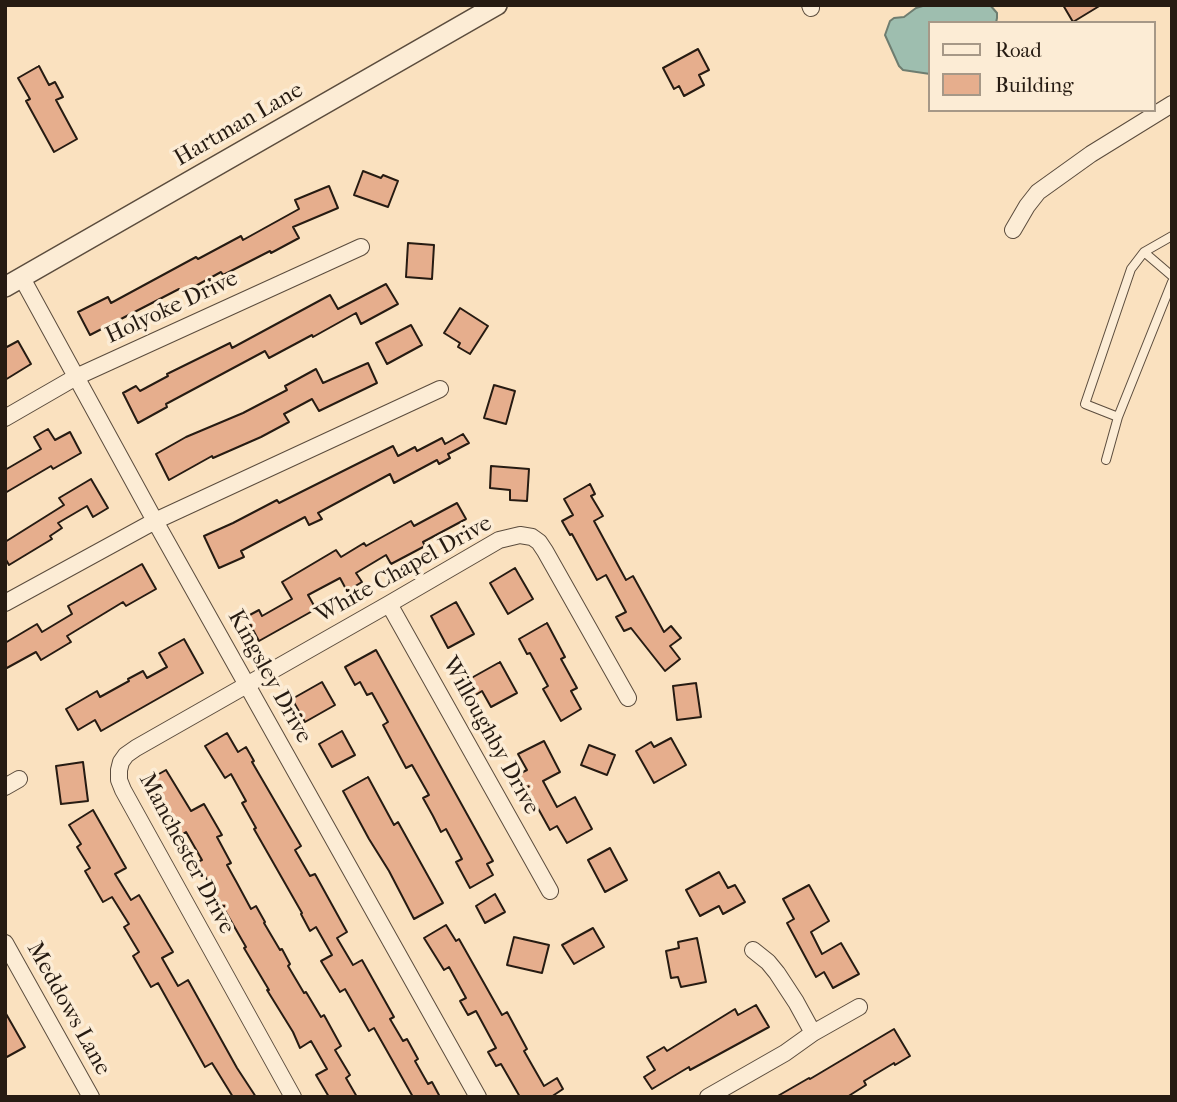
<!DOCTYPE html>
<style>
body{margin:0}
#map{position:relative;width:1177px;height:1102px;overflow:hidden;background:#fae1bf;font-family:"IM FELL French Canon",serif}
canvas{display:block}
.frame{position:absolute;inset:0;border:7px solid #261b12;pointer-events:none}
.legend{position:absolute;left:928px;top:21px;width:228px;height:91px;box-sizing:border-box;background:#fcecd5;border:2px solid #a69887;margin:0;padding:9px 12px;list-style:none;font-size:21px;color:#261b12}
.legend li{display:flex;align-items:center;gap:14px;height:35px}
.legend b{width:35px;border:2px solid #a69887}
</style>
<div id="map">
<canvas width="1177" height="1102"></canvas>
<div class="frame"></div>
<ul class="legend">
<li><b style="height:9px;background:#fcecd5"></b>Road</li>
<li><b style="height:19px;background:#e6ae8d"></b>Building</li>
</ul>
</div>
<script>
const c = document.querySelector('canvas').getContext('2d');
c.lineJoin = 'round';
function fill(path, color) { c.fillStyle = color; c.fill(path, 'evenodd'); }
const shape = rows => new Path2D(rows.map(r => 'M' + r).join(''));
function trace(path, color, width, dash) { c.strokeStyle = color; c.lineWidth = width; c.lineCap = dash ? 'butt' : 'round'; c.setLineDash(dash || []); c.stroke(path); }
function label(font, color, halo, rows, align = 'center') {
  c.font = font + ' "IM FELL French Canon",serif'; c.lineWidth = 7; c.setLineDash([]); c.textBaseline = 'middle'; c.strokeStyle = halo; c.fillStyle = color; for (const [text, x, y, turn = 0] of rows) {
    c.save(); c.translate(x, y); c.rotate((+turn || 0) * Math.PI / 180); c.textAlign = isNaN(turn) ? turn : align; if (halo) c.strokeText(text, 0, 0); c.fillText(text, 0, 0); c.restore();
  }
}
const water = shape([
 [926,5,990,5,997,13,997,18,996,23,930,23,930,74,903,70,899,66,885,35,890,21,894,18,904,17,916,8,926,5]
]);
fill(water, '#9ebeaf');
trace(water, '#6e7d70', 2);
const building = shape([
 [1063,5,1101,5,1073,22,1063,5],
 [698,49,709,70,699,75,704,85,684,96,679,86,674,89,663,68,698,49],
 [39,66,49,85,55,82,63,97,56,100,77,139,54,152,26,101,30,99,18,78,39,66],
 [363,171,381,178,383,175,398,181,388,207,354,195,363,171],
 [329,186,338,208,293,227,299,238,271,253,270,251,223,275,221,272,181,294,179,289,90,335,78,312,108,297,111,303,196,257,198,259,241,236,243,240,299,209,295,200,329,186],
 [408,243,434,245,432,279,406,277,408,243],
 [386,284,398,304,361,324,356,313,313,337,312,335,269,358,265,351,166,404,167,407,138,423,123,393,136,386,140,391,168,376,167,374,230,343,232,348,330,295,338,309,386,284],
 [460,308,488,326,470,354,458,347,460,343,444,333,460,308],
 [411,325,422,345,387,364,376,343,411,325],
 [18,341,31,364,5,380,5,348,18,341],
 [368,363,377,383,319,411,312,399,284,414,289,422,261,437,213,458,212,456,169,480,156,454,186,437,243,413,287,390,285,386,316,369,323,383,368,363],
 [494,385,515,391,506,424,484,418,494,385],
 [48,429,55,440,70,432,81,453,53,469,51,466,5,493,5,470,41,449,34,437,48,429],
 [463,434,469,443,448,454,450,458,439,464,437,460,394,483,390,474,318,513,322,519,309,525,305,517,241,551,244,557,219,568,204,536,233,523,277,500,279,503,393,446,398,456,415,447,417,451,442,438,445,444,463,434],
 [491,466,529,469,527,501,510,500,510,490,490,488,491,466],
 [91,479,108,508,93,517,87,506,58,523,62,528,50,536,52,539,9,565,5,558,5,542,64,505,59,498,91,479],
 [590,484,595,494,591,496,603,516,594,521,626,580,633,576,664,632,671,626,681,638,670,646,680,659,665,671,631,628,624,631,616,617,626,612,606,575,597,580,572,534,570,535,562,521,573,515,564,499,590,484],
 [457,503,466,519,423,542,425,546,391,564,386,555,356,573,362,582,347,591,340,578,308,595,316,609,259,641,246,617,259,610,262,616,292,599,282,582,336,550,341,557,364,543,366,546,411,521,414,526,457,503],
 [142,564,156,589,126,606,123,602,67,636,71,642,41,660,36,652,5,669,5,643,37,624,42,632,72,614,68,606,142,564],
 [515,568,533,599,508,614,490,583,515,568],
 [456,602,474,634,448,648,431,616,456,602],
 [547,623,565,657,561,659,577,688,571,691,581,709,561,721,543,689,548,686,530,653,527,654,519,639,547,623],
 [184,639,203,673,101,731,95,720,78,730,66,709,97,691,100,697,129,681,128,679,143,671,147,678,167,667,159,653,184,639],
 [376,650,493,861,487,864,493,875,470,888,456,862,462,859,446,829,441,832,433,816,423,798,429,795,412,765,406,768,383,725,388,722,372,693,367,695,360,682,355,685,345,667,376,650],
 [500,662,517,693,491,707,482,691,474,696,466,681,500,662],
 [322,682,335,705,305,722,292,699,322,682],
 [696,683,701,717,677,720,673,686,696,683],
 [342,731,355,755,332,767,319,744,342,731],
 [227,733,238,752,246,747,254,761,252,762,301,846,295,850,310,876,315,874,347,932,337,938,353,965,362,960,394,1017,390,1019,403,1041,407,1039,418,1059,415,1061,428,1084,432,1082,440,1097,413,1097,374,1028,369,1031,345,989,340,992,321,961,332,955,316,927,310,931,301,914,302,913,254,829,256,828,242,803,246,801,231,774,225,778,205,746,227,733],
 [671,738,686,765,654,783,636,751,651,742,654,747,671,738],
 [544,741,560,772,543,781,557,807,575,797,592,829,567,843,557,826,550,830,519,774,527,770,518,754,544,741],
 [589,745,615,755,607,775,581,765,589,745],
 [83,762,88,801,61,804,56,766,83,762],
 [166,770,191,811,204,804,222,835,217,837,231,863,227,865,237,883,251,909,256,906,265,922,264,923,280,950,282,949,290,964,288,966,304,993,306,992,321,1017,324,1015,341,1046,335,1050,350,1075,346,1078,357,1097,329,1097,316,1075,327,1069,311,1041,300,1048,293,1032,267,990,269,990,244,948,246,947,197,862,202,860,186,832,181,835,173,821,175,820,150,779,166,770],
 [368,777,394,825,398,822,443,903,414,919,389,871,369,839,343,791,368,777],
 [93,810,126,868,115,874,131,900,139,895,173,952,162,958,178,986,188,980,237,1068,256,1097,233,1097,212,1063,205,1067,158,983,151,987,133,956,139,952,124,927,129,924,112,897,103,902,85,871,90,868,77,847,81,844,69,825,93,810],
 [610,848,627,880,605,892,588,860,610,848],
 [719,872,728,888,735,885,745,902,723,914,719,906,700,916,686,890,719,872],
 [809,885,829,921,811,932,822,954,841,943,859,974,833,988,824,972,816,977,787,923,794,919,783,899,809,885],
 [495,894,505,912,485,923,476,906,495,894],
 [446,925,456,941,459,939,502,1015,507,1012,527,1049,524,1051,544,1086,557,1078,563,1089,551,1097,520,1097,501,1064,496,1066,488,1052,496,1048,476,1011,468,1015,460,1001,466,998,449,967,444,970,424,938,446,925],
 [593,928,604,947,574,964,562,945,593,928],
 [514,937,549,945,542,973,507,965,514,937],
 [697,938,706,982,681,987,678,977,671,978,666,951,679,948,678,942,697,938],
 [756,1005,769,1027,690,1070,689,1067,652,1089,644,1077,655,1070,647,1057,664,1047,667,1051,735,1009,738,1015,756,1005],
 [5,1012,25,1047,5,1058,5,1012],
 [894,1029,910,1056,895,1065,894,1063,864,1081,866,1085,847,1097,776,1097,809,1078,810,1079,894,1029]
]);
fill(building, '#e6ae8d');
trace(building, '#261b12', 2);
const service = shape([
 [1144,252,1172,276],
 [1118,417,1172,282],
 [1106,460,1118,417,1085,404,1131,269,1144,252,1172,236]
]);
const minor = shape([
 [810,5,811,8],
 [1013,230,1027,206,1038,192,1091,154,1172,104],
 [22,278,155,521,478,1097],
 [5,418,76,377,361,247],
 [5,603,155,521,440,389],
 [389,604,550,891],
 [5,787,19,779],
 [5,943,91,1097],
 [753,950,768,962,777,973,796,1002,813,1033],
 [293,1097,123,790,119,780,119,770,121,762,126,755,136,748,389,604,499,540,520,535,532,537,539,542,545,551,628,698],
 [708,1097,785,1053,813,1033,859,1007]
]);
const tertiary = shape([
 [5,287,497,5]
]);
trace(service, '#5b4c3d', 10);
trace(minor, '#5b4c3d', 18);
trace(tertiary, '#5b4c3d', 22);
trace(service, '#fcecd5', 8);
trace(minor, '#fcecd5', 16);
trace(tertiary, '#fcecd5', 19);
label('23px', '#261b12', '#fcecd5', [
 ["Hartman Lane",239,125,-30],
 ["Holyoke Drive",172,308,-25],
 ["White Chapel Drive",404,570,-29],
 ["Kingsley Drive",269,677,61],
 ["Willoughby Drive",490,736,61],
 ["Manchester Drive",186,854,62],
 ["Meddows Lane",68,1009,61]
]);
</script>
